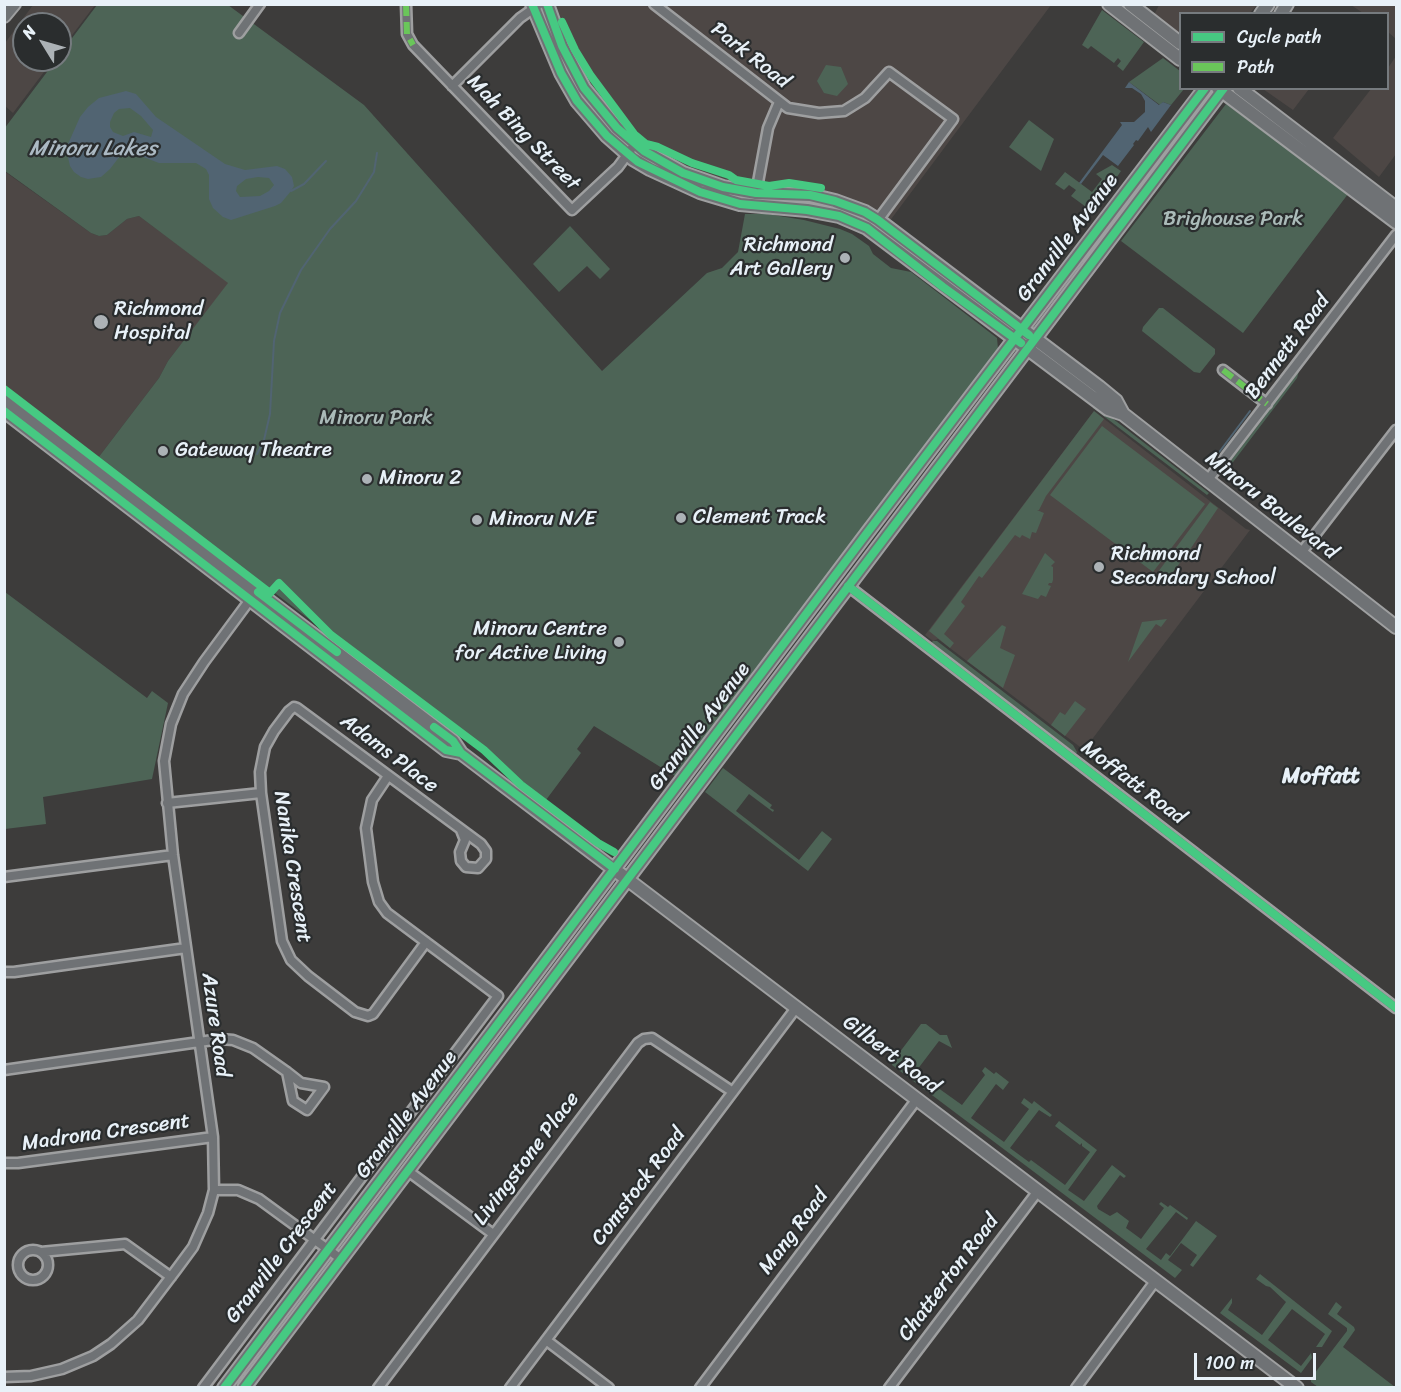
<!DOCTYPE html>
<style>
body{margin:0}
#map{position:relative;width:1401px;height:1392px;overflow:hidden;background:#3d3c3b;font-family:Sriracha,sans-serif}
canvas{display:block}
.frame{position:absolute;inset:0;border:6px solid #e8f1f8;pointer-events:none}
.legend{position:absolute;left:1179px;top:12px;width:210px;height:78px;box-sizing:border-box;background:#2a2d2e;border:2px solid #767b7f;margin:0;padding:8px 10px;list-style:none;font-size:18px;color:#e8f1f8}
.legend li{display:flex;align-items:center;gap:12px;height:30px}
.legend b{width:30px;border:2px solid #767b7f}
.north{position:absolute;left:12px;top:12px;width:60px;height:60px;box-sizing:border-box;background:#2a2d2e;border:2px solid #767b7f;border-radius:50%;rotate:307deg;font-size:16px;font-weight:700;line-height:24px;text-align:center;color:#e8f1f8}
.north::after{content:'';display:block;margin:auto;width:21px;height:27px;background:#acb2b6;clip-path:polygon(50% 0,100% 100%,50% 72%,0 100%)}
.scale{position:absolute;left:1194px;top:1353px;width:122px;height:27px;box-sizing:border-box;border:3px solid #e8f1f8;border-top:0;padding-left:8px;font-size:18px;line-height:21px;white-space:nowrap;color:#e8f1f8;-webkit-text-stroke:4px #2a2d2e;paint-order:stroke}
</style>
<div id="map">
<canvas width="1401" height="1392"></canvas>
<div class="frame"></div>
<ul class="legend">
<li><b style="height:8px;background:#46c982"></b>Cycle path</li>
<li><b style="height:8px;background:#6ac65a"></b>Path</li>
</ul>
<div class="north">N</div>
<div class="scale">100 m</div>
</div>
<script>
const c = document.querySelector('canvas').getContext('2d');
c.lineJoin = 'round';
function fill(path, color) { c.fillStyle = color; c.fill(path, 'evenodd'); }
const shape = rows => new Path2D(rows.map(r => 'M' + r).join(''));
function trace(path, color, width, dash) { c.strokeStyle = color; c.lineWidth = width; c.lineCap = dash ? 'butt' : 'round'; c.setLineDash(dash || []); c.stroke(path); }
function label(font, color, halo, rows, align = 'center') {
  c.font = font + ' Sriracha,sans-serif'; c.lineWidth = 4.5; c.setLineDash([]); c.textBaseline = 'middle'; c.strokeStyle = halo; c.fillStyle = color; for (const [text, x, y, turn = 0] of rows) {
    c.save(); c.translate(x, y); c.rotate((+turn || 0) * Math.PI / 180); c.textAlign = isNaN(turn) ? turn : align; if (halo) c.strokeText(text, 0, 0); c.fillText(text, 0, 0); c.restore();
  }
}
fill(shape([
 [33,5,95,5,60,51,60,24,24,24,24,60,53,60,13,113,5,106,5,43],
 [552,5,1051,5,889,222,870,212,735,184,701,175,687,170,653,151,616,120,592,92,572,56],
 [1159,5,1257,5,1250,13,1180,14,1180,38,1154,15],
 [1351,5,1396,5,1396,39,1388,32,1388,14,1363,13],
 [1396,56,1396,154,1379,177,1333,138,1371,89,1388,88,1388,68],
 [1263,89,1309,89,1293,110],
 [4,171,91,233,99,236,107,235,127,219,139,216,229,283,168,361,159,378,98,458,5,386],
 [1094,411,1246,529,1250,530,1084,750,938,639,933,641,925,635]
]), '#4d4745');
fill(shape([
 [97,5,228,5,364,105,602,371,707,273,722,268,738,252,745,214,767,214,804,220,840,229,852,234,869,246,873,254,891,268,911,272,997,338,998,349,675,776,594,726,577,749,581,753,546,800,98,458,159,378,168,361,228,283,139,216,127,219,107,235,99,236,91,233,5,171,4,129,56,60,60,60,60,54],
 [1102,10,1144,42,1123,71,1117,66,1121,61,1118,58,1114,63,1091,46,1088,49,1082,45],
 [1163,58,1180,71,1180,88,1184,89,1171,105,1163,102,1160,105,1129,82],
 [826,65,841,67,848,84,837,96,824,93,817,81],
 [1226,104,1348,194,1243,333,1121,241],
 [1029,120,1054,139,1041,171,1009,147],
 [1112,165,1121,171,1093,212,1071,196,1076,190,1069,185,1064,190,1055,184,1065,172,1092,192,1102,179,1096,174],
 [570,226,610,269,600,279,587,266,559,292,533,264],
 [1159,308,1163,308,1215,349,1215,354,1200,373,1194,372,1142,331,1143,327],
 [1299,371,1297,378,1224,474,1220,470,1232,459,1266,415,1266,410,1273,401,1279,397],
 [1093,408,1099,408,1209,493,1207,495],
 [1094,411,1104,419,1046,496,1039,510,1037,510,1044,513,1036,533,1032,532,1030,539,1022,535,1020,538,1015,535,982,578,979,576,961,602,965,606,944,634,954,643,950,648,929,631],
 [1102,426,1205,504,1153,572,1050,495],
 [1210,502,1218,508,1191,548,1170,576,1160,581,1154,580,1155,576],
 [1045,553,1055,562,1051,566,1053,567,1053,580,1052,583,1049,583,1048,585,1051,586,1046,597,1041,595,1038,599,1022,594],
 [5,592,147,698,152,691,168,703,152,779,43,797,46,824,5,829],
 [1167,619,1161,627,1156,624,1128,662,1142,622],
 [1002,625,1006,627,1000,648,1015,655,1003,688,967,661],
 [933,641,937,641,1073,745,1077,752,1076,754,1073,755,1070,749,931,643],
 [1075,701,1086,709,1065,736,1051,725,1060,712,1065,715],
 [723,768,772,805,770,808,774,810,773,812,749,794,736,811,799,860,822,831,832,839,808,871,705,792],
 [921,1024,926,1024,940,1035,947,1035,952,1048,939,1041,917,1070,920,1075,962,1105,985,1075,982,1071,985,1067,994,1074,996,1072,1009,1082,1003,1090,996,1084,971,1118,1004,1142,1029,1109,1021,1103,1024,1098,1032,1104,1034,1101,1052,1115,1050,1117,1039,1110,1010,1148,1029,1162,1031,1160,1065,1185,1090,1152,1082,1146,1082,1143,1080,1145,1055,1126,1059,1121,1097,1150,1068,1190,1084,1201,1112,1165,1126,1176,1124,1178,1120,1175,1097,1206,1098,1209,1110,1216,1117,1212,1129,1221,1126,1228,1141,1239,1164,1208,1159,1204,1161,1202,1168,1207,1170,1205,1188,1218,1187,1220,1176,1212,1146,1249,1161,1260,1166,1253,1170,1256,1196,1221,1217,1236,1193,1267,1190,1265,1197,1255,1181,1243,1168,1260,1182,1270,1175,1278,892,1065,893,1061],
 [1260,1274,1332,1331,1322,1347,1316,1347,1325,1334,1292,1309,1268,1340,1301,1366,1311,1353,1312,1358,1301,1373,1220,1313,1232,1298,1232,1303,1228,1310,1262,1335,1286,1302,1270,1287,1266,1286,1256,1279],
 [1336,1302,1342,1307,1337,1314,1354,1327,1355,1330,1343,1347,1395,1387,1318,1387,1311,1382,1311,1378,1347,1331,1347,1328,1328,1314]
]), '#4d6456');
fill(shape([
 [1129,82,1159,105,1163,102,1171,105,1151,132,1148,127,1138,141,1136,140,1133,144,1134,145,1118,166,1103,155,1081,184,1079,183,1122,125,1120,122,1134,122,1145,112,1145,101,1141,94,1132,88,1125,88],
 [126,91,136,94,156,117,225,164,245,170,277,166,285,169,292,177,294,186,291,191,281,203,275,206,231,220,223,217,213,208,209,199,209,175,206,169,196,163,159,163,135,154,126,153,120,156,110,169,101,177,88,179,81,177,74,172,70,166,67,153,68,144,80,117,88,107,99,98],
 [130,108,141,116,153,130,151,137,134,132,123,136,113,132,110,127,110,122,114,113,119,109],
 [258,177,269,178,274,185,269,191,260,196,240,197,236,191,237,186,246,179]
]), '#516472');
trace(shape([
 [291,191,304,184,326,161],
 [257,454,264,440,270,414,274,341,280,313,301,270,330,229,356,201,374,172,377,153],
 [1217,455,1250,411]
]), '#516472', 2);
const street = shape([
 [406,4,407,34,413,45,572,210,618,167,635,144],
 [654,4,788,108,819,113,844,111,865,98,889,72,953,119,878,220],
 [239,33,260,4],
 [452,86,520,18,540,4],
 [756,193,768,128,779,102],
 [1223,370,1267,404],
 [1207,481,1396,235],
 [1301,553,1396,430],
 [848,586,1396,1008],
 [167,803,261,793],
 [4,877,173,855],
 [426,942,373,1014,368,1016,355,1012,308,976,291,960,282,941,261,793,260,772,265,747,274,731,289,711,294,707,297,708,481,844,486,851,486,859,478,868,466,867,461,861,460,852,465,840,461,830],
 [4,972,14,972,186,948],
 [4,1070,220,1039,233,1040,253,1048,287,1072],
 [287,1072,301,1083,324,1087,307,1110,293,1101,287,1072],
 [4,1163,18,1163,213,1137],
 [408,1171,493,1234],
 [214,1190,238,1190,259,1199,341,1259],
 '18 1265a15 15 0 1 1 30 0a15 15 0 1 1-30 0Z',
 [41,1252,125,1244,171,1277],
 [546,1340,609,1388],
 [4,1377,31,1376,62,1369,93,1356,111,1344,138,1320,176,1270,193,1247,208,1213,214,1190,213,1137,173,855,164,761,171,724,183,694,204,662,252,597],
 [203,1388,498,996,387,913,379,902,373,882,366,828,372,800,388,776],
 [378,1388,638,1043,644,1039,652,1038,733,1092],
 [510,1388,796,1008],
 [700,1388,917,1099],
 [889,1388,1038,1191],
 [1076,1388,1156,1280]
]);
const secondary = shape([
 [532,4,561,73,577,101,607,136,633,159,650,169,700,192,740,204,807,210,839,216,867,228,1108,409,1123,414,1396,627],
 [547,4,562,46,584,88,617,128,644,151,683,173,723,187,756,193,810,195,835,201,865,212,878,220,1099,387,1116,401,1123,414],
 [1109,4,1180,59],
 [1130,4,1180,43],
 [1261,14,1268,4],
 [1281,14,1287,4],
 [4,16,14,4],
 [1218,88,1396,222],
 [1239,88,1396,208],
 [4,399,453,741,461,753,1297,1388],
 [4,411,446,750,461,753],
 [224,1388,867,533,1205,88],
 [244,1388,1224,88]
]);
trace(street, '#9e9fa0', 13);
trace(secondary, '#9e9fa0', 16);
trace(street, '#6f7275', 8);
trace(secondary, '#6f7275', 12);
trace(shape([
 [406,4,407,34,413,45],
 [1223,370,1267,404]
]), '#6ac65a', 6, [12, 6]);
trace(shape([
 [532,4,561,73,577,101,607,136,638,162,700,192,740,204,807,210,839,216,867,228,943,287,1021,343],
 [547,4,562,46,584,88,617,128,644,151,683,173,723,187,756,193,810,195,835,201,865,212,878,220,1029,335],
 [562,22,575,50,591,76,634,134,646,144,658,147,692,163,729,175,736,180,769,186,789,183,821,188],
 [4,389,270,593,279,583,331,635,484,750,521,785,598,843,614,852],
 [4,411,446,750,461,753],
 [848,586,1396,1008],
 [258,592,337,652],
 [434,727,453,741,461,753,615,869],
 [224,1388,867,533,1205,88],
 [244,1388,1224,88]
]), '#46c982', 8);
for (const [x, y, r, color] of [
 [845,258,6,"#acb2b6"],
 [101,322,8,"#acb2b6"],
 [163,451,6,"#acb2b6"],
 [367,479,6,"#acb2b6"],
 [681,518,6,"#acb2b6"],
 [477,520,6,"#acb2b6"],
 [1099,567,6,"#acb2b6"],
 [619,642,6,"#acb2b6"]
]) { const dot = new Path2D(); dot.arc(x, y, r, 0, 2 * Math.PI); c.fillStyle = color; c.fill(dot); trace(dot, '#2a2d2e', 2); }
label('21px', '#e8f1f8', '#2a2d2e', [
 ["Park Road",750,56,38],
 ["Mah Bing Street",523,133,46],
 ["Granville Avenue",1068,238,-53],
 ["Bennett Road",1288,347,-53],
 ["Minoru Boulevard",1271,506,38],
 ["Granville Avenue",700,727,-53],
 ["Adams Place",389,754,37],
 ["Moffatt Road",1133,783,37],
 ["Nanika Crescent",292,867,81],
 ["Azure Road",215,1025,82],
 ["Gilbert Road",891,1055,37],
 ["Granville Avenue",407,1115,-53],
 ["Madrona Crescent",106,1133,-8],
 ["Livingstone Place",527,1159,-53],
 ["Comstock Road",639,1187,-53],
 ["Mang Road",794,1232,-53],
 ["Granville Crescent",282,1253,-53],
 ["Chatterton Road",949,1278,-53]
]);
label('21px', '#abbbb9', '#2a2d2e', [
 ["Brighouse Park",1233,220],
 ["Minoru Park",376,419]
]);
label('21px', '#e8f1f8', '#2a2d2e', [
 ["Richmond",833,246,"right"],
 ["Art Gallery",833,270,"right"],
 ["Richmond",114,310],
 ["Hospital",114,334],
 ["Gateway Theatre",175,451],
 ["Minoru 2",379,479],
 ["Clement Track",693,518],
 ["Minoru N/E",489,520],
 ["Richmond",1111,555],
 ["Secondary School",1111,579],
 ["Minoru Centre",607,630,"right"],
 ["for Active Living",607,654,"right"]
], 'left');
label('italic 22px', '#acbac4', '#2a2d2e', [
 ["Minoru Lakes",93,149]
]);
label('bold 22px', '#e8f1f8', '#2a2d2e', [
 ["Moffatt",1321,777]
]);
</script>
